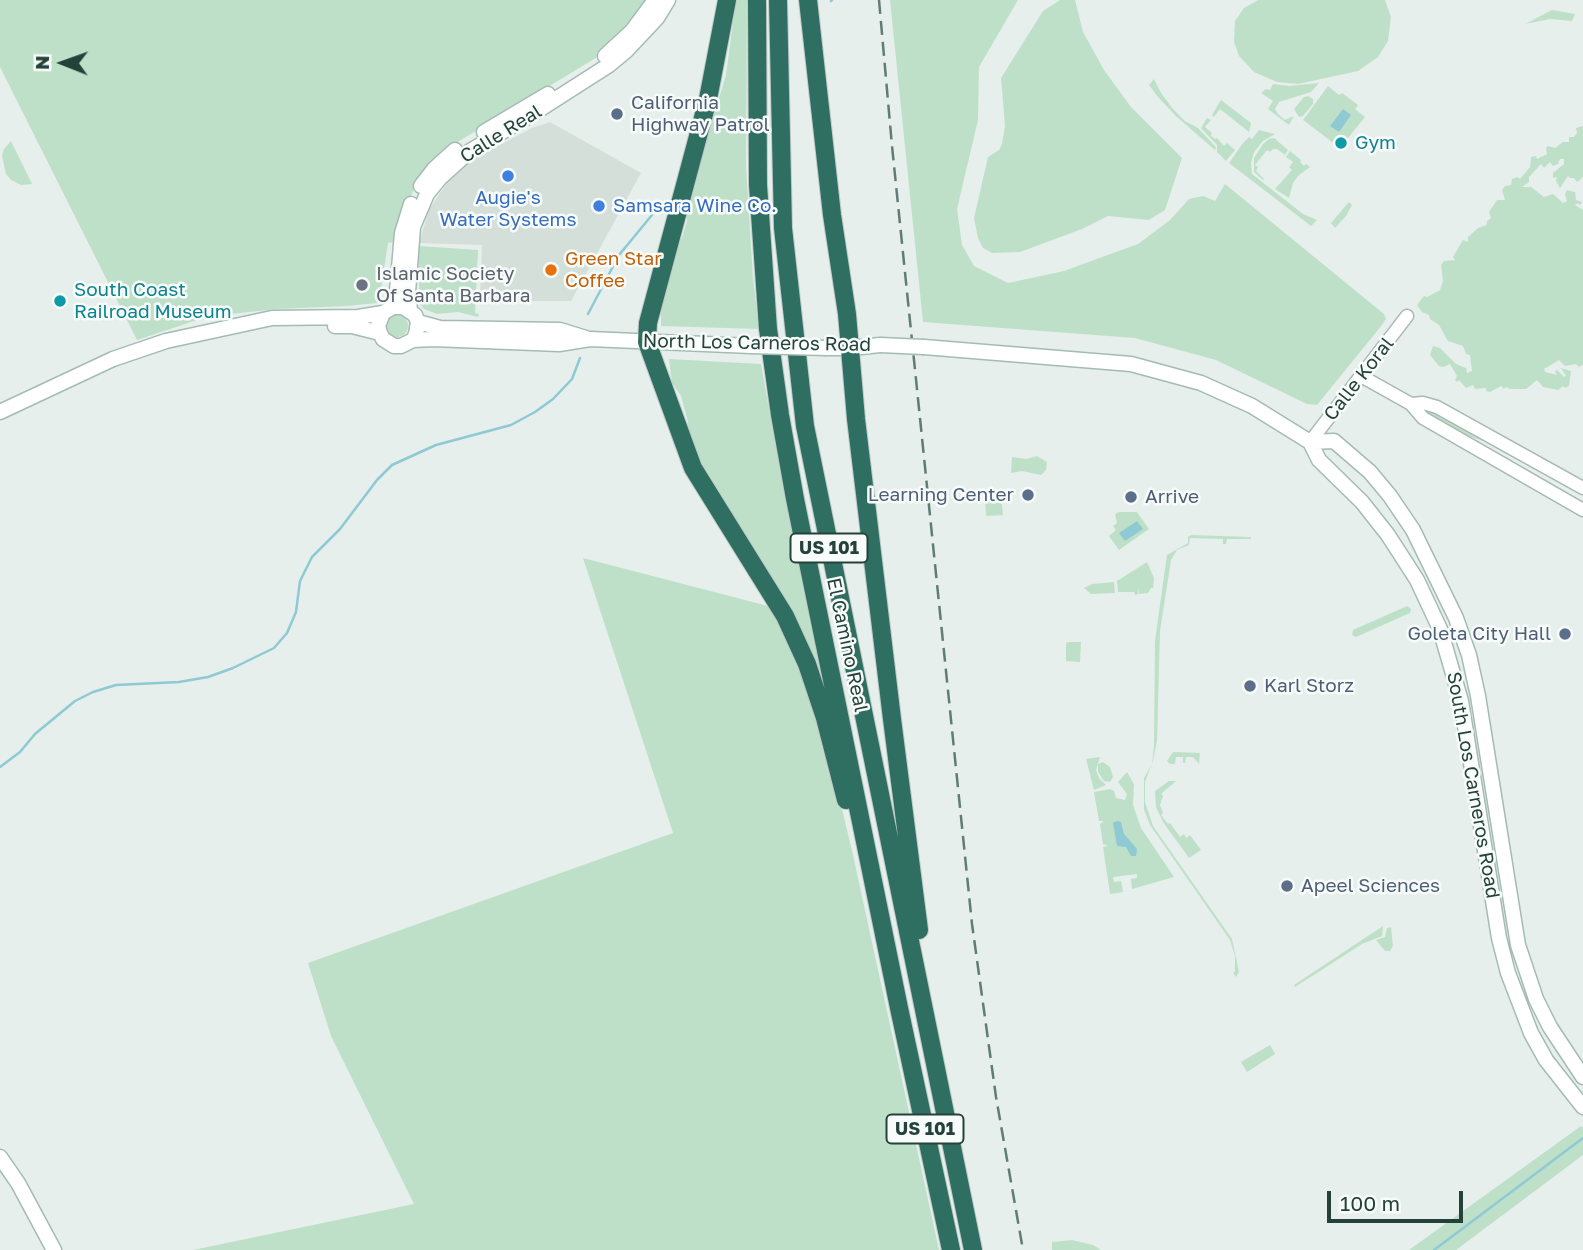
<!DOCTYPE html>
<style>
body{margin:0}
#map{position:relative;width:1583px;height:1250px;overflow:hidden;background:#e6efeb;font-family:"Golos Text",sans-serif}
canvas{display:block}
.north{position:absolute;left:28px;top:28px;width:70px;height:70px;-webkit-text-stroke:5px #f7fbf9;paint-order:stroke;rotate:271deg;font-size:19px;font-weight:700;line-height:28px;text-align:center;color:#24423a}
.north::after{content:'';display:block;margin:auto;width:24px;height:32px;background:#24423a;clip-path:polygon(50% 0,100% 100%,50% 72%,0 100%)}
.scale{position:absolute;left:1327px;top:1191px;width:136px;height:32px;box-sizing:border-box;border:4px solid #24423a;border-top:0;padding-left:9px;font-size:21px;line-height:24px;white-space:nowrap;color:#24423a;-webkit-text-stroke:5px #f7fbf9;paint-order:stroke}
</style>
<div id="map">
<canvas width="1583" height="1250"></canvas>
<div class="north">N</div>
<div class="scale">100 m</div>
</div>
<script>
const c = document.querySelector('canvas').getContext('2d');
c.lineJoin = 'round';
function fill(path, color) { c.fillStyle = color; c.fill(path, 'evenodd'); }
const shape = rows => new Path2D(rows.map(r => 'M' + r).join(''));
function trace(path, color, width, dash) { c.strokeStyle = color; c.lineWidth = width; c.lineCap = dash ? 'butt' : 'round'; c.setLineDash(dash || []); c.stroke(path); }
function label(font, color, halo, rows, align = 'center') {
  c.font = font + ' "Golos Text",sans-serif'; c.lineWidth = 5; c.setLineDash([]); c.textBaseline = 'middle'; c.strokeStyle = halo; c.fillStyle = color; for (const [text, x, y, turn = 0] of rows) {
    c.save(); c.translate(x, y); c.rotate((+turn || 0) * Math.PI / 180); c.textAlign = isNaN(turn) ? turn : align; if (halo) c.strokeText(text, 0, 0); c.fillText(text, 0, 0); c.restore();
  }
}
fill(shape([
 [550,122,641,173,571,301,495,301,480,297,482,245,419,243,429,210,446,184,467,162,532,128]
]), '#d4dfda');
fill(shape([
 [0,0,650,0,614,43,594,59,456,143,441,155,417,183,397,224,394,242,388,243,380,296,377,303,347,306,277,309,221,315,197,320,137,340,0,67],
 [736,0,747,0,746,166,753,278,759,329,661,326,661,304,675,245,682,238,687,221,686,206,726,75],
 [890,0,1018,0,979,67,978,120,957,209,962,245,974,266,1008,283,1064,271,1138,244,1170,220,1189,199,1203,196,1215,201,1225,184,1384,314,1386,319,1382,325,1317,405,1307,404,1216,360,1135,338,923,322],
 [1060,0,1075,0,1083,32,1104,70,1131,107,1182,158,1165,210,1149,220,1108,216,1082,229,1020,252,992,253,983,248,978,238,974,218,988,157,999,150,1002,144,1005,126,1001,78,1043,11],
 [1258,0,1385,0,1391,17,1388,41,1378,57,1358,71,1298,84,1277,82,1254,72,1239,56,1234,42,1235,21,1244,8],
 [1552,10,1575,14,1572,21,1550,19,1525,24],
 [1154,79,1161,93,1173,109,1185,121,1198,128,1216,147,1215,150,1177,117,1158,97,1149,85],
 [1319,83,1311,92,1279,102,1275,109,1278,114,1285,120,1294,116,1289,125,1268,109,1273,101,1261,93,1266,89,1270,90,1273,84,1289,86],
 [1328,86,1339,95,1342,93,1358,105,1355,109,1365,117,1340,148,1303,120],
 [1308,96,1313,99,1313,104,1303,116,1299,117,1294,109,1304,97],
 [1221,100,1251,123,1249,132,1220,109,1214,117,1212,115],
 [1207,118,1211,120,1205,127,1212,133,1211,136,1215,139,1217,138,1224,146,1227,143,1235,150,1226,161,1217,152,1217,145,1201,128],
 [1583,126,1583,176,1581,179,1577,182,1574,178,1570,178,1568,176,1560,188,1556,181,1557,177,1553,178,1553,173,1564,164,1564,159,1560,159,1558,164,1553,166,1550,162,1544,168,1541,164,1529,177,1529,182,1522,187,1531,187,1544,197,1553,194,1563,203,1567,201,1565,194,1567,190,1575,192,1576,200,1582,202,1580,205,1578,203,1575,205,1583,210,1583,365,1579,367,1576,364,1565,366,1559,360,1544,369,1545,372,1557,375,1555,371,1557,370,1564,377,1566,376,1561,368,1571,371,1569,386,1565,388,1563,386,1558,390,1543,387,1537,380,1526,389,1510,389,1506,387,1504,389,1501,386,1490,392,1486,391,1486,388,1475,389,1473,385,1466,388,1459,380,1457,382,1455,380,1457,376,1450,364,1443,367,1439,366,1430,355,1433,346,1440,348,1456,364,1466,368,1467,373,1472,371,1470,355,1466,354,1463,346,1448,341,1439,325,1430,319,1429,315,1422,312,1417,305,1424,296,1427,297,1440,290,1443,281,1441,265,1444,261,1455,260,1453,257,1463,240,1468,242,1468,237,1478,228,1487,225,1487,221,1491,218,1489,212,1497,200,1505,200,1502,190,1505,186,1511,185,1512,179,1517,177,1520,179,1530,167,1531,157,1536,156,1537,159,1547,154,1546,148,1548,146,1555,148,1563,142,1569,142,1569,137,1574,137,1577,133,1576,128],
 [1259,130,1275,134,1263,141,1254,152,1251,163,1252,174,1303,214,1317,220,1311,226,1229,163,1243,143,1249,137,1252,139],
 [1274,138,1288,150,1285,155,1277,149,1273,149,1270,152,1267,150,1255,165,1258,167,1256,171,1264,179,1263,180,1254,172,1254,158,1263,144,1269,139],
 [11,141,32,184,21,185,11,180,6,174,2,156,4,149],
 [1290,151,1301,160,1300,162,1304,166,1306,164,1310,167,1299,175,1293,183,1289,198,1275,189,1292,170,1289,167,1293,162,1286,157],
 [1349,202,1352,205,1346,216,1335,228,1331,223],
 [419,246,478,250,475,313,479,314,478,317,458,312,437,314,424,309,420,304,419,293],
 '386 326a11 11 0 1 1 22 0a11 11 0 1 1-22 0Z',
 [669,359,761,364,785,498,822,674,820,676,796,618,720,499,699,460,687,426,688,422,681,396,672,383],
 [1425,408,1488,439,1487,442,1465,435,1425,412],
 [1037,456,1047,462,1046,470,1041,475,1022,471,1011,473,1012,457,1026,459],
 [1001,496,1003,515,986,516,985,498],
 [1119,512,1137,512,1149,529,1119,550,1109,536,1116,530,1113,526,1117,523,1115,514],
 [1191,535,1251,537,1251,539,1227,539,1226,544,1223,544,1223,539,1190,538,1189,545,1177,550,1171,560,1160,631,1157,741,1153,761,1145,782,1145,802,1153,826,1232,939,1239,972,1236,977,1233,973,1235,971,1235,956,1230,940,1150,825,1144,810,1144,778,1152,764,1154,747,1155,641,1167,555,1188,543,1188,537],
 [583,558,772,607,798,653,821,721,853,855,939,1250,193,1250,414,1204,331,1036,308,963,673,833],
 [1147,562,1154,578,1153,588,1151,588,1148,593,1139,594,1138,588,1138,594,1135,595,1134,592,1118,592,1117,581],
 [1114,582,1115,593,1091,594,1084,588,1092,584],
 [1407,606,1411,609,1410,613,1356,637,1352,635,1353,630],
 [1069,642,1081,642,1080,662,1066,661,1066,643],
 [1173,752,1200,753,1199,764,1193,757,1186,757,1185,763,1183,763,1183,757,1176,757,1175,764,1170,764,1167,761],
 [1100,757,1096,770,1099,778,1106,785,1094,790,1086,759],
 [1103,762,1110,767,1113,777,1110,782,1104,781,1098,772,1098,764],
 [1127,772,1134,784,1133,805,1141,828,1174,877,1132,889,1131,879,1137,878,1137,874,1113,877,1114,882,1121,881,1123,892,1110,894,1103,847,1108,846,1103,844,1100,824,1104,821,1099,821,1094,792,1110,789,1114,791,1116,798,1125,800,1127,794,1118,782],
 [1169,781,1176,781,1161,794,1163,796,1160,805,1163,813,1161,815,1168,824,1170,823,1180,837,1184,834,1186,838,1190,835,1201,850,1189,858,1163,822,1156,807,1155,791],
 [1383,926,1382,936,1362,944,1295,987,1294,985],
 [1391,927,1393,946,1390,951,1385,951,1376,940,1385,937,1387,928],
 [1270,1045,1275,1054,1247,1072,1241,1062],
 [1581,1126,1583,1128,1583,1155,1456,1250,1409,1250],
 [1072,1240,1093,1245,1101,1250,1052,1250,1052,1242]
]), '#bfe0c8');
fill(shape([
 [1343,109,1351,115,1339,132,1330,126],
 [1137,521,1143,529,1125,541,1119,533],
 [1117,821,1121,822,1124,834,1137,849,1136,856,1131,856,1126,847,1117,846,1113,823]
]), '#8ec9d4');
trace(shape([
 [831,1,832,0],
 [588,314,619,255,652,215],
 [0,767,20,752,35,734,75,701,93,692,116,685,179,682,208,677,233,668,274,648,287,633,296,612,300,581,312,557,340,529,377,480,392,465,436,445,511,425,535,412,553,399,572,379,580,358],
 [1434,1250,1583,1138]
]), '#8ec9d4', 2.5);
const tertiary = shape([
 [1361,376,1411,404,1423,418,1583,510],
 [1411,404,1423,403,1437,407,1583,488],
 [1310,442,1407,316]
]);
const secondary = shape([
 [605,56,632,31,655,0],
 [484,132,548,94],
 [421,186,434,169,455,150],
 [393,307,397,291,402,233,411,204],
 [410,310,408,292,413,227,427,194,440,178,470,151,534,113,609,65,627,50,657,18,668,0],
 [383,313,378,326,380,333,383,339,394,346,401,346,413,340,433,339,559,344,590,339,751,346],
 [418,322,440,328,560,330,586,338],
 [335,326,352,326,380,333],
 [924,347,1131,364,1201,383,1252,406,1310,442,1319,460,1362,502,1388,535,1417,580,1440,629,1461,701,1499,938,1508,973,1531,1033,1546,1060,1583,1107],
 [826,348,851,348,880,345],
 [0,412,113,359,166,341,272,318,358,317,383,313,393,307,403,307,415,315,418,322,416,334,413,340],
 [1310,442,1334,441,1370,472,1390,496,1413,530,1456,618,1469,655,1478,696,1518,945,1536,999,1550,1027,1583,1077],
 [0,1157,18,1183,54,1250]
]);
const motorway = shape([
 [727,0,708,99,648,323,647,342,693,468,785,616,807,664,825,718,846,800],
 [757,0,758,185,768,329,780,415,795,499,899,1008,951,1250],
 [778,0,783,228,805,426,973,1250],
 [808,0,832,215,847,314,856,419,892,719,919,930]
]);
trace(tertiary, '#a8b8b2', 15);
trace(secondary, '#a4bbb3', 17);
trace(motorway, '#c2cac8', 20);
trace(tertiary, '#fff', 12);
trace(secondary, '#fff', 14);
trace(motorway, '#2f6f62', 18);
trace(shape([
 [879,0,892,146,972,924,996,1097,1023,1250]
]), '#5f7d75', 2.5, [14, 7]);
const secondaryBridge = shape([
 [880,345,924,347],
 [751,346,826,348]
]);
trace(secondaryBridge, '#a4bbb3', 17, []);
trace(secondaryBridge, '#fff', 14);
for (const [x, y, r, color] of [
 [617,114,7,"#5c6f8a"],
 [1341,143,7,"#0f9aa8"],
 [508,176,7,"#3f7fe0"],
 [599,206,7,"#3f7fe0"],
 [551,270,7,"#e8710a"],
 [362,285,7,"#6b7280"],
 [60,301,7,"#0f9aa8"],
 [1028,495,7,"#5c6f8a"],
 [1131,497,7,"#5c6f8a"],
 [1565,634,7,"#5c6f8a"],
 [1250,686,7,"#5c6f8a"],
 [1287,886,7,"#5c6f8a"]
]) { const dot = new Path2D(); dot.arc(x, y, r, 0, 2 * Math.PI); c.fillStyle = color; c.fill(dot); trace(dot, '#f7fbf9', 2.5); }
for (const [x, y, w] of [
 [829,548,77],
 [925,1129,77]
]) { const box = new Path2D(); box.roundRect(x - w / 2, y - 14.5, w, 29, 5); c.fillStyle = '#f7fbf9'; c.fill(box); trace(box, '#24423a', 2); }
label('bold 18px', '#24423a', null, [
 ["US 101",829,548],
 ["US 101",925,1129]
]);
label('19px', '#4e5e75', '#f7fbf9', [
 ["California",631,103],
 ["Highway Patrol",631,125],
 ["Learning Center",1014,495,"right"],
 ["Arrive",1145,497],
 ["Goleta City Hall",1551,634,"right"],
 ["Karl Storz",1264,686],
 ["Apeel Sciences",1301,886]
], 'left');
label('19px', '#24423a', '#f7fbf9', [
 ["Calle Real",501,134,-32],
 ["North Los Carneros Road",757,343,1],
 ["Calle Koral",1359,379,-52],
 ["El Camino Real",847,645,78],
 ["South Los Carneros Road",1473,785,80]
]);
label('19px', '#0d838f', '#f7fbf9', [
 ["Gym",1355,143],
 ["South Coast",74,290],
 ["Railroad Museum",74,312]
], 'left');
label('19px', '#366cbe', '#f7fbf9', [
 ["Augie's",508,198],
 ["Water Systems",508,220],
 ["Samsara Wine Co.",613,206,"left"]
]);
label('19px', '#c56008', '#f7fbf9', [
 ["Green Star",565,259],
 ["Coffee",565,281]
], 'left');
label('19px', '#5b616d', '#f7fbf9', [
 ["Islamic Society",376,274],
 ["Of Santa Barbara",376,296]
], 'left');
</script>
